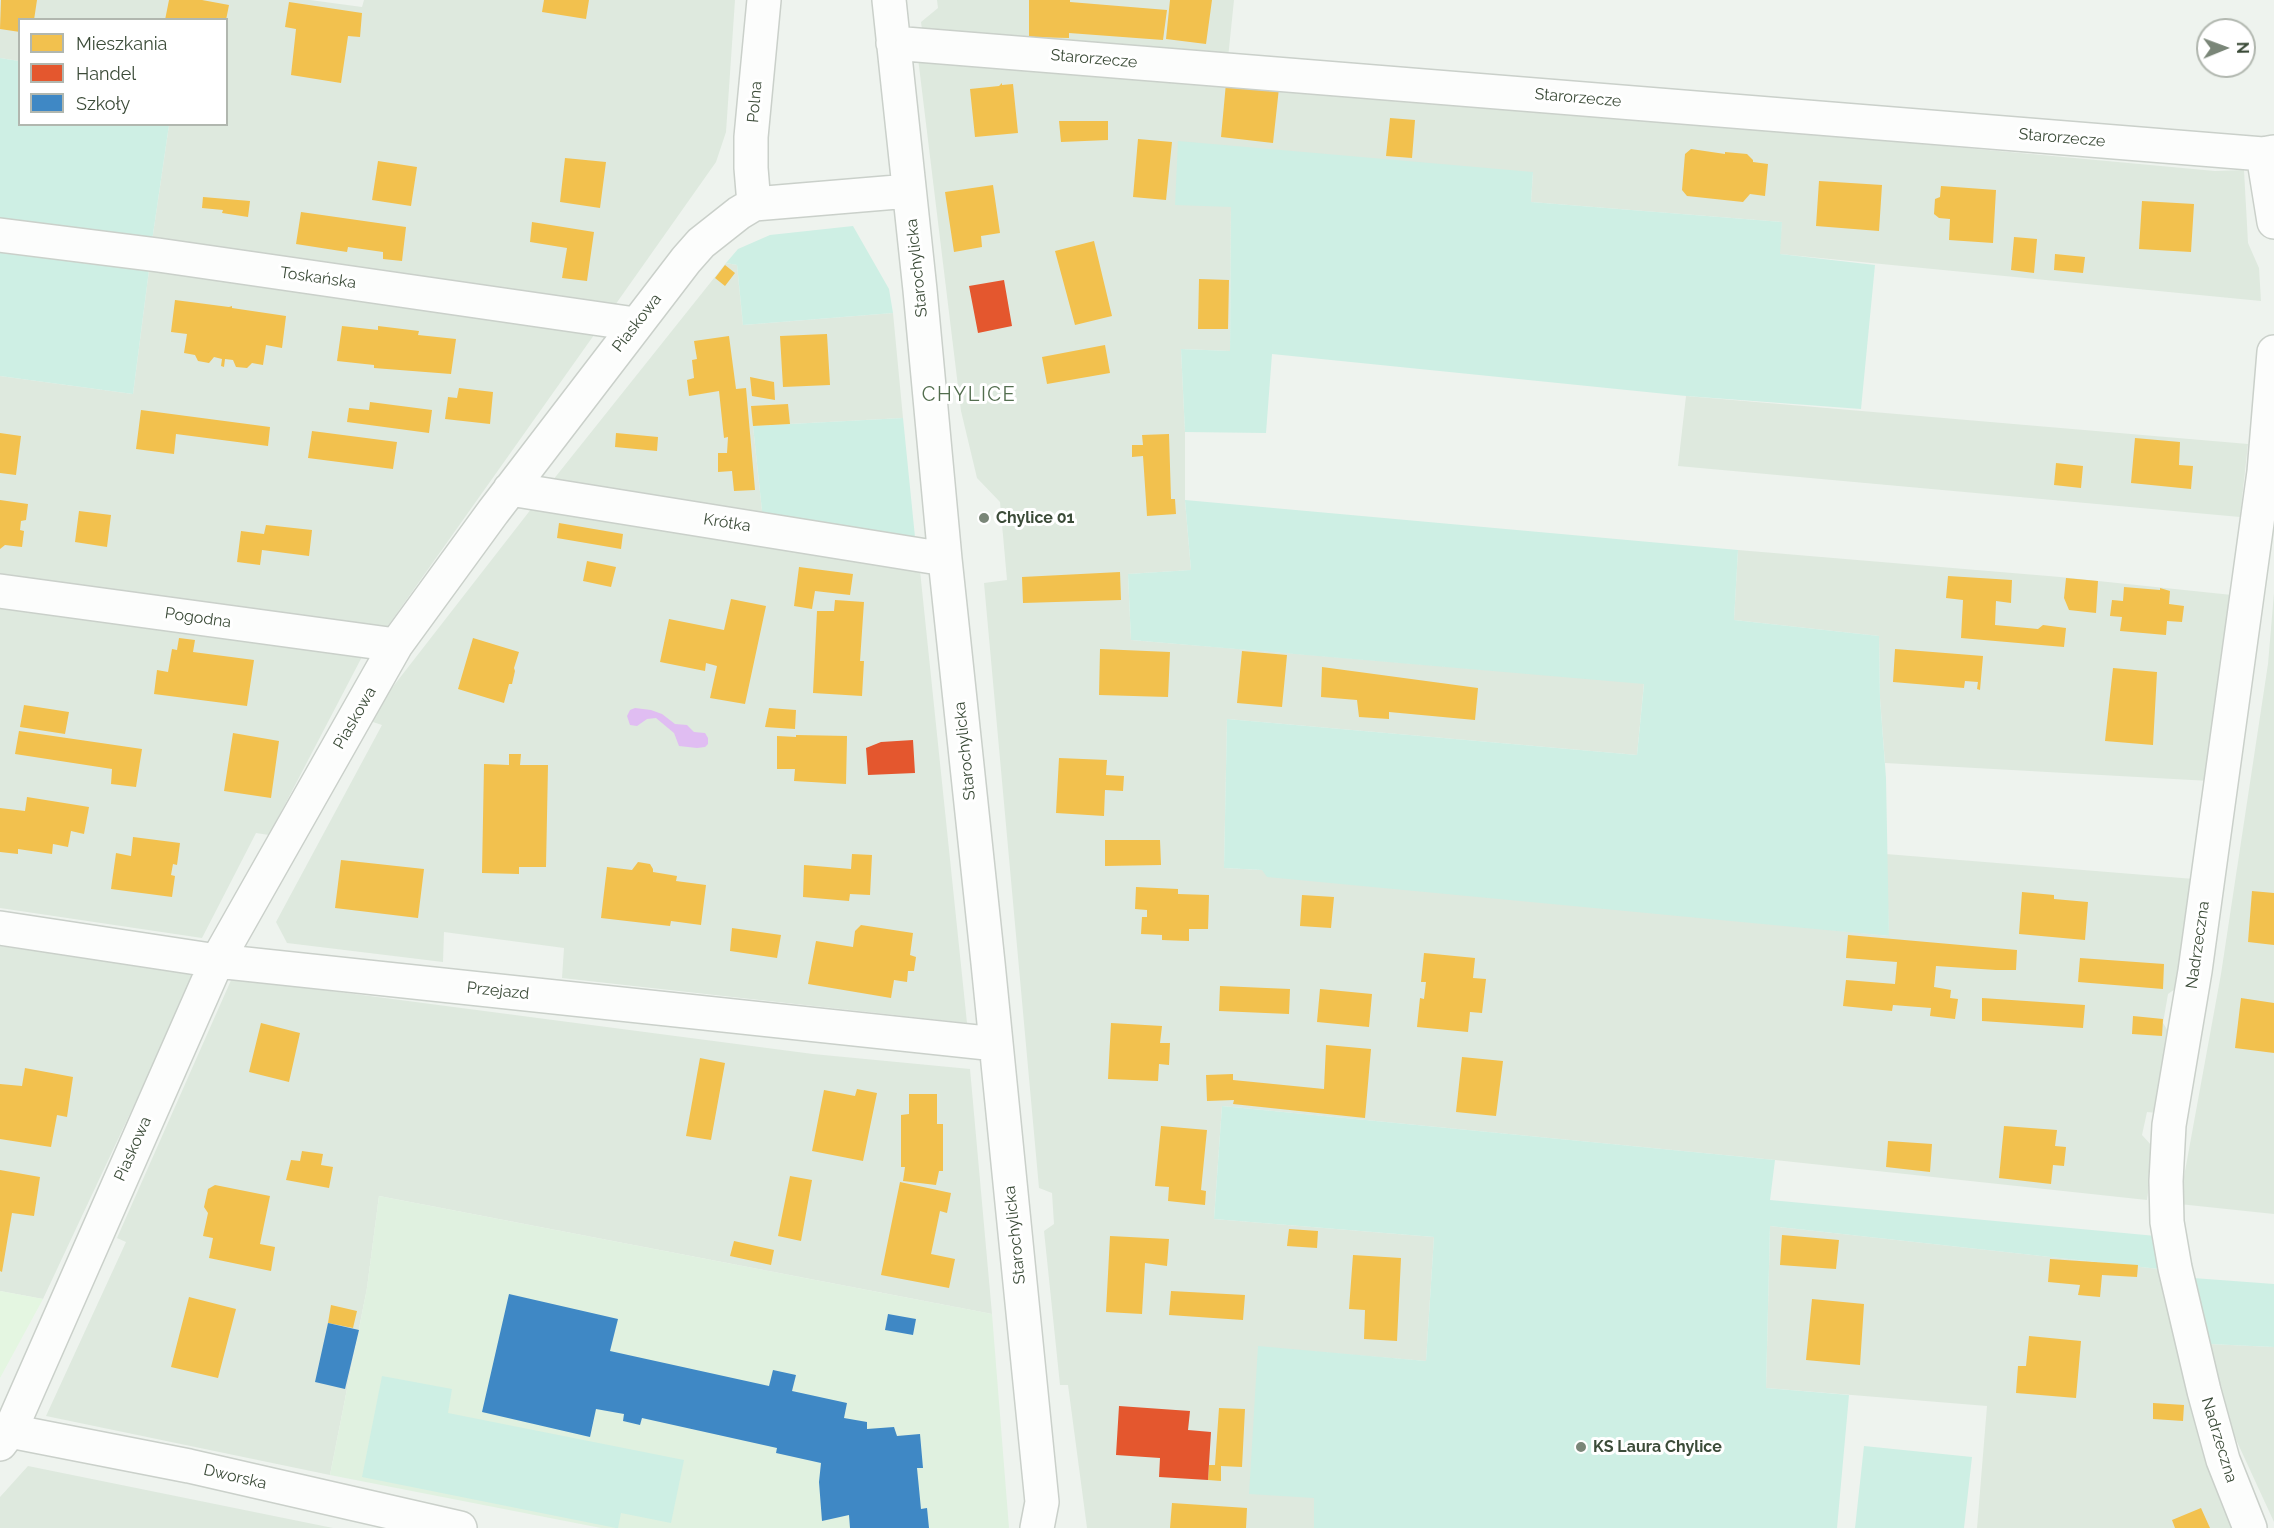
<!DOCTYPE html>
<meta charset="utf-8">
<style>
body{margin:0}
#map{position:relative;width:2274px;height:1528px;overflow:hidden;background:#eef3ee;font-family:Raleway,sans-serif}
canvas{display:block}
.legend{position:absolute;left:18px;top:18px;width:210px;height:108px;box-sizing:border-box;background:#fff;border:2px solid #b1b7af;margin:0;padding:8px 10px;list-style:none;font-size:18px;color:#3b4b38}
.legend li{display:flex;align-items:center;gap:12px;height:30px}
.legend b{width:30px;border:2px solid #b1b7af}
.north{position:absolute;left:2196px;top:18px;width:60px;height:60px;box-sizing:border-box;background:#fff;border:2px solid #b1b7af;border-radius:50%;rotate:89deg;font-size:16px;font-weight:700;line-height:24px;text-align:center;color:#3b4b38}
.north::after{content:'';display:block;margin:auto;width:21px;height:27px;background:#7a8678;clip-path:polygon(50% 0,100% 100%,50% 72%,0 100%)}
</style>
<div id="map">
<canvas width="2274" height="1528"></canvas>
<ul class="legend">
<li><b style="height:16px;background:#f2c14e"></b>Mieszkania</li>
<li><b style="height:16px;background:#e4572e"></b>Handel</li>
<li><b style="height:16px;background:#3f88c5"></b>Szkoły</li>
</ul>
<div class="north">N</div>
</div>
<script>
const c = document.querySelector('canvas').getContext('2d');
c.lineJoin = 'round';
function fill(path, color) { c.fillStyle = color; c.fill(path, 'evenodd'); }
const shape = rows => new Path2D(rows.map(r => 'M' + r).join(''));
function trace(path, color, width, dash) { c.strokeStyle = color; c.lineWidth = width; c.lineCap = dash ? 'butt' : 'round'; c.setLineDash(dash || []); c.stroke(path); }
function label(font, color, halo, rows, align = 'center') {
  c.font = font + ' Raleway,sans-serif'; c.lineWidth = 6; c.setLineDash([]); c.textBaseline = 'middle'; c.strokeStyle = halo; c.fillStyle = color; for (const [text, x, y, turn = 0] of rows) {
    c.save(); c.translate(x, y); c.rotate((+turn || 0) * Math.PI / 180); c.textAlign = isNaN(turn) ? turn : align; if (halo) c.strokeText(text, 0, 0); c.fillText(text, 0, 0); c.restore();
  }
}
fill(shape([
 [0,0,310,0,362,7,364,0,735,0,726,132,716,162,613,308,152,241,169,125,226,124,226,20,20,20,19,61,0,58],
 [937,0,1234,0,1228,58,923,37,921,22,938,8],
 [918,58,1208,78,2215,171,2244,170,2248,243,2259,268,2261,301,1779,254,1782,222,1531,202,1533,172,1231,207,1230,351,1181,349,1185,432,1185,500,1191,570,1128,574,1131,640,1644,683,1637,755,1227,719,1224,868,1262,870,1889,936,1886,854,2194,879,2178,987,2168,994,2163,1023,2171,1036,2157,1113,2147,1112,2142,1135,2154,1148,2147,1200,1775,1160,1222,1106,1214,1219,1434,1237,1426,1361,1258,1347,1314,1498,1314,1528,1087,1528,1068,1385,1060,1385,1044,1231,1054,1224,1052,1193,1039,1188,984,583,1007,580,1000,502,977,478,961,411],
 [726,263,737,265,743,325,893,313,903,418,753,426,763,520,549,485],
 [149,270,594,335,385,630,0,578,0,376,133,394],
 [1686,396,2248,444,2240,517,1678,466],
 [535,504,919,561,967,1023,562,978,564,948,444,932,443,962,287,943,276,922,382,725,367,720],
 [1738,550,2060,577,2232,595,2210,781,1885,763,1880,699,1879,636,1734,620],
 [2274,593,2274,1214,2179,1204,2221,974,2268,664],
 [0,605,364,653,269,835,256,833,202,938,0,908],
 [0,946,196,973,43,1299,0,1291],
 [232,978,813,1054,970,1069,992,1314,379,1196,367,1288,330,1475,46,1416,126,1242,117,1238],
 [1770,1226,2159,1269,2199,1440,2232,1528,1977,1528,1987,1406,1766,1388],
 [2209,1344,2274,1347,2274,1522,2233,1433],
 [28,1466,333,1528,0,1528,0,1497]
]), '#dee9de');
fill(shape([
 [0,1291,43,1299,0,1378]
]), '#e4f6e1');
fill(shape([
 [379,1196,992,1314,1009,1528,601,1528,330,1475,367,1288]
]), '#e0f1e0');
fill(shape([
 [0,58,19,61,20,124,169,125,152,241,0,221],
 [1178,141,1533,172,1531,202,1782,222,1780,254,1875,265,1861,409,1686,396,1272,354,1266,433,1185,432,1181,349,1230,351,1231,207,1175,205],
 [853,226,889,289,893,313,743,325,737,265,726,263,738,249,770,235],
 [0,250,149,270,133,394,0,376],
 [903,418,915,537,763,520,753,426],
 [1185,500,1738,550,1734,620,1879,636,1880,699,1886,778,1889,936,1267,877,1262,870,1224,868,1227,719,1637,755,1644,684,1131,640,1128,574,1191,570],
 [1222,1106,1775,1160,1770,1200,2156,1236,2159,1269,1770,1226,1766,1388,1849,1395,1837,1528,1314,1528,1314,1498,1249,1494,1258,1346,1426,1361,1434,1237,1214,1219],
 [2193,1278,2274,1284,2274,1347,2209,1344],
 [382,1376,452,1389,448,1413,684,1460,671,1523,621,1513,618,1528,616,1528,362,1477],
 [1864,1446,1972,1457,1964,1528,1855,1528]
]), '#ceefe4');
fill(shape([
 [635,708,651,710,662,714,675,724,687,725,694,732,705,733,708,738,708,744,705,747,697,748,679,746,674,733,656,718,647,719,637,726,630,725,627,716,630,710]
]), '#e0bdf2');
fill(shape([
 [1,0,37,0,34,20,20,20,20,32,0,29],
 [169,0,202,0,229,5,226,20,165,20],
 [544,0,589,0,586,19,542,12],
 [1029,0,1070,0,1070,2,1167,10,1163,40,1069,33,1069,38,1029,37],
 [1170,0,1212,0,1206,44,1166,39],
 [289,2,362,13,360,37,348,36,341,83,291,75,296,29,285,27],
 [1002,83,1002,85,1013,84,1018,133,975,137,970,89,999,86],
 [1226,83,1279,88,1273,143,1221,137],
 [1390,118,1415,120,1412,158,1386,156],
 [1059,121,1108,121,1108,140,1061,142],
 [1138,139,1172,142,1166,200,1133,197],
 [1691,149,1725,154,1725,152,1747,154,1753,160,1753,162,1768,164,1765,196,1750,194,1743,202,1687,196,1682,190,1685,154],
 [565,158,606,162,600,208,560,202],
 [378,161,417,167,411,206,372,200],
 [1819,181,1882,185,1879,231,1816,226],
 [993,185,1000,233,981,236,982,247,954,252,945,192],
 [1941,186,1996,190,1993,243,1949,240,1950,219,1939,218,1934,214,1935,199,1940,197],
 [203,197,250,201,248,217,222,213,223,210,202,208],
 [2142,201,2194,204,2191,252,2139,249],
 [301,212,406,227,402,261,383,259,383,252,348,247,347,252,296,244],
 [532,222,594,232,587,281,562,278,567,248,530,242],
 [2014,237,2037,239,2034,273,2011,270],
 [1094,241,1112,316,1075,325,1055,251],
 [2055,254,2085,257,2083,273,2054,270],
 [725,265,735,273,725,286,715,278],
 [1199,279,1229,280,1228,329,1198,329],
 [175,300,229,307,232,306,232,308,286,316,282,348,266,345,263,365,252,363,247,368,236,367,233,360,225,359,224,367,221,366,222,359,214,357,209,363,198,361,195,355,184,353,187,334,171,332],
 [342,326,378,330,378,326,419,331,418,335,456,339,451,374,374,368,374,365,337,361],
 [827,334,830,385,783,387,780,336],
 [729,336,736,389,746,388,755,490,734,491,732,471,718,472,718,453,727,453,728,437,724,438,719,391,689,396,687,380,694,378,692,360,697,359,694,341],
 [1105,345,1110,373,1047,384,1042,357],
 [750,377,774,382,775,400,752,396],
 [459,388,493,392,490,424,445,419,448,397,457,398],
 [370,402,432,410,429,433,347,422,349,408,369,410],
 [788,404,790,424,753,426,751,406],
 [141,410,270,427,268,446,176,434,174,454,136,449],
 [312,431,397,442,393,469,308,458],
 [0,433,21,436,16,475,0,473],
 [616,433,658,437,657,451,615,447],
 [1169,434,1171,499,1175,499,1176,514,1147,516,1143,456,1132,457,1132,445,1143,445,1142,435],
 [2135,438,2180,442,2179,465,2193,466,2191,489,2131,483],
 [2056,463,2083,466,2081,488,2054,485],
 [0,500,28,504,26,520,21,521,20,530,24,531,22,547,5,545,0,549],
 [79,511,111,515,107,547,75,542],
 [559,523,623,534,621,549,557,538],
 [266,525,312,530,309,556,262,550,260,565,237,562,241,531,264,534],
 [587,561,616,567,611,587,583,581],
 [799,567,853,574,850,595,815,591,812,609,794,606],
 [1120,572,1121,600,1023,603,1022,577],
 [1948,576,2012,580,2011,603,1996,601,1995,625,2038,629,2043,625,2066,628,2064,647,1961,638,1963,600,1946,598],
 [2066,578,2098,581,2096,613,2069,610,2064,598],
 [2124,587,2160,590,2160,588,2170,591,2169,604,2184,606,2182,622,2167,621,2166,635,2120,631,2122,617,2110,616,2112,600,2123,601],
 [731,599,766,606,745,704,710,698,717,666,706,663,705,671,660,662,669,619,724,630],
 [835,600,864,602,860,661,864,661,862,696,813,693,817,611,834,611],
 [179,638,195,640,193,652,254,660,247,706,154,694,157,670,168,672,172,649,177,650],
 [473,638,519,652,514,668,515,671,512,684,509,684,504,703,458,689],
 [1100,649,1170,652,1168,697,1099,695],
 [1895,649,1983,656,1980,690,1977,689,1978,682,1965,681,1964,688,1893,682],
 [1242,651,1287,655,1282,707,1237,703],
 [1322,667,1478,688,1475,720,1389,712,1389,719,1359,717,1357,700,1321,697],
 [2113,668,2157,672,2153,745,2105,741],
 [24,705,69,712,65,734,20,727],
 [769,708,796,710,795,729,765,727],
 [19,731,142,749,136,787,111,784,112,769,15,754],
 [233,733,279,741,271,798,224,791],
 [796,735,847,736,846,784,794,781,795,769,777,769,777,736,796,737],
 [509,754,521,754,520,765,548,765,546,867,519,867,519,874,482,873,484,764,509,765],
 [1059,758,1107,760,1106,775,1124,776,1123,791,1105,790,1104,816,1056,813],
 [27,797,89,807,84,834,71,831,68,847,53,844,52,854,18,849,18,854,0,852,0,808,25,811],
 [133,837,180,843,177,865,173,864,171,875,175,876,172,897,111,889,116,853,131,856],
 [1105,840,1160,840,1161,865,1105,866],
 [852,854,872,855,870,895,850,894,849,901,803,897,804,865,851,869],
 [341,860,424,869,418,918,335,908],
 [638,862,650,864,653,869,653,872,677,876,676,881,706,885,701,925,671,921,670,926,601,918,607,867,632,870],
 [1136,887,1178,889,1178,894,1209,895,1208,929,1189,929,1189,941,1162,940,1162,935,1141,934,1142,917,1147,917,1147,910,1135,909],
 [2252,891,2274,893,2274,945,2248,942],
 [2022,892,2054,895,2054,899,2088,902,2085,940,2019,934],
 [1302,895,1334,897,1331,928,1300,926],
 [861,925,913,933,910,955,916,957,914,971,908,971,907,982,894,980,891,998,808,984,816,941,853,947,855,931],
 [732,928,781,935,777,958,730,951],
 [1848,935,2017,950,2016,970,1996,970,1936,966,1934,987,1951,990,1950,998,1958,999,1955,1019,1930,1016,1931,1008,1893,1005,1892,1011,1843,1006,1846,980,1895,984,1897,962,1846,958],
 [1424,953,1475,958,1473,978,1486,979,1482,1013,1470,1012,1468,1032,1417,1027,1420,998,1424,999,1426,982,1421,982],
 [2080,958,2164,964,2163,989,2078,982],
 [1220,986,1290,989,1289,1014,1219,1011],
 [1320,989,1372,994,1369,1027,1317,1022],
 [1982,998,2085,1005,2083,1028,1982,1021],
 [2241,998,2274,1003,2274,1053,2235,1048],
 [2133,1016,2163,1019,2162,1036,2132,1034],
 [261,1023,300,1033,289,1082,249,1072],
 [1111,1023,1162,1026,1160,1043,1170,1043,1169,1065,1159,1064,1158,1081,1108,1079],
 [1326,1045,1371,1049,1365,1118,1233,1104,1234,1100,1207,1101,1206,1075,1233,1074,1233,1080,1324,1089],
 [1462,1057,1503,1061,1496,1116,1456,1112],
 [700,1058,725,1063,711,1140,686,1136],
 [25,1068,73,1077,67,1117,57,1115,51,1147,0,1139,0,1084,22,1086],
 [857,1089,877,1093,863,1161,812,1151,824,1090,855,1096],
 [909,1094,937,1094,937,1124,943,1124,943,1171,939,1171,936,1185,903,1181,905,1167,901,1167,901,1115,909,1114],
 [1161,1126,1207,1130,1201,1190,1206,1191,1205,1205,1168,1201,1169,1187,1155,1186],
 [2004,1126,2057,1130,2055,1146,2066,1147,2064,1166,2053,1165,2051,1184,1999,1178],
 [1888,1141,1932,1144,1930,1172,1886,1167],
 [302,1151,323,1154,321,1165,333,1167,329,1188,286,1180,291,1160,300,1161],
 [0,1170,40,1177,34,1216,12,1213,2,1272,0,1271],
 [790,1176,812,1180,801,1241,778,1236],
 [900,1182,951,1193,947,1213,940,1211,931,1254,955,1259,949,1288,881,1275],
 [215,1185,270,1196,260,1244,275,1247,271,1271,209,1258,213,1238,203,1236,208,1213,204,1207,208,1189],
 [1289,1229,1318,1231,1317,1248,1287,1246],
 [1782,1235,1839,1240,1836,1269,1780,1265],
 [1110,1236,1169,1239,1167,1266,1145,1263,1142,1314,1106,1312],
 [734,1241,774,1250,771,1265,730,1256],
 [1353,1255,1401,1258,1397,1341,1364,1339,1365,1310,1349,1309],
 [2050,1259,2138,1265,2137,1277,2102,1275,2100,1297,2078,1295,2080,1285,2048,1282],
 [1171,1291,1245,1295,1243,1320,1169,1315],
 [189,1297,236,1309,218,1378,171,1367],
 [1812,1299,1864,1304,1860,1365,1806,1360],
 [331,1305,357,1311,353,1328,328,1323],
 [2029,1336,2081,1341,2076,1398,2016,1393,2018,1366,2026,1366],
 [2153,1403,2184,1405,2183,1421,2153,1419],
 [1219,1408,1245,1409,1242,1467,1221,1466,1221,1481,1208,1480,1209,1465,1215,1465],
 [1172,1503,1247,1508,1246,1528,1170,1528],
 [2201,1508,2210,1528,2175,1528,2172,1520]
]), '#f2c14e');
fill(shape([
 [1004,280,1012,326,978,333,969,286],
 [913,740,915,773,868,775,866,748,881,742],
 [1119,1406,1190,1411,1188,1430,1211,1432,1208,1480,1159,1477,1160,1458,1116,1455]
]), '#e4572e');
fill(shape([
 [509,1294,618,1319,610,1351,769,1386,773,1370,796,1375,792,1391,847,1403,844,1418,867,1422,867,1429,894,1427,897,1436,920,1434,923,1468,917,1468,921,1509,927,1508,929,1528,850,1528,849,1515,822,1521,819,1482,821,1463,776,1453,777,1448,642,1418,640,1425,623,1421,624,1414,596,1409,590,1437,482,1412],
 [888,1314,916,1319,913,1335,885,1330],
 [328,1323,359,1330,345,1389,315,1382]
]), '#3f88c5');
const minor = shape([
 [889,0,920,290,945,559,988,963,1042,1502,1037,1528],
 [893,43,2263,154],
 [2274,152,2263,154,2274,222],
 [754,204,751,168,751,137,764,0],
 [0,235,158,255,635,324],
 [510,489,945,559],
 [0,591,396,645],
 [0,928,217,961,996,1044],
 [10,1431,189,1466,460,1528],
 [0,1444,10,1431,217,961,396,645,493,512,686,260,701,243,739,213,754,204,909,191],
 [2250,1528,2223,1460,2204,1391,2175,1268,2167,1222,2166,1181,2169,1125,2195,971,2264,472,2274,352]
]);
trace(minor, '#cad0ca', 36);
trace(minor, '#fcfdfc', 33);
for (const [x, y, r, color] of [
 [984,518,6,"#7a8678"],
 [1581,1447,6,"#7a8678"]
]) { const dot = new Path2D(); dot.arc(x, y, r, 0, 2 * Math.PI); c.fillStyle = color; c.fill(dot); trace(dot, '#fff', 2); }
label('16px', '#3b4b38', '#fff', [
 ["Starorzecze",1094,59,5],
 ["Starorzecze",1578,98,5],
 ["Polna",755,102,-85],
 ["Starorzecze",2062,138,5],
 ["Starochylicka",917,268,-96],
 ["Toskańska",318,278,8],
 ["Piaskowa",637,323,-52],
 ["Krótka",727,523,9],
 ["Pogodna",198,618,8],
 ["Piaskowa",355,718,-60],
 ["Starochylicka",965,751,-96],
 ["Nadrzeczna",2198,945,-82],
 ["Przejazd",498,991,6],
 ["Piaskowa",133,1149,-66],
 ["Starochylicka",1015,1235,-96],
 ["Nadrzeczna",2219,1440,73],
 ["Dworska",235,1477,13]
]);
label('bold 16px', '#3b4b38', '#fff', [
 ["Chylice 01",996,518],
 ["KS Laura Chylice",1593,1447]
], 'left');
c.letterSpacing = '1.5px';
label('20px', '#536e4f', '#fff', [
 ["CHYLICE",969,395]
]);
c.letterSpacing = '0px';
</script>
